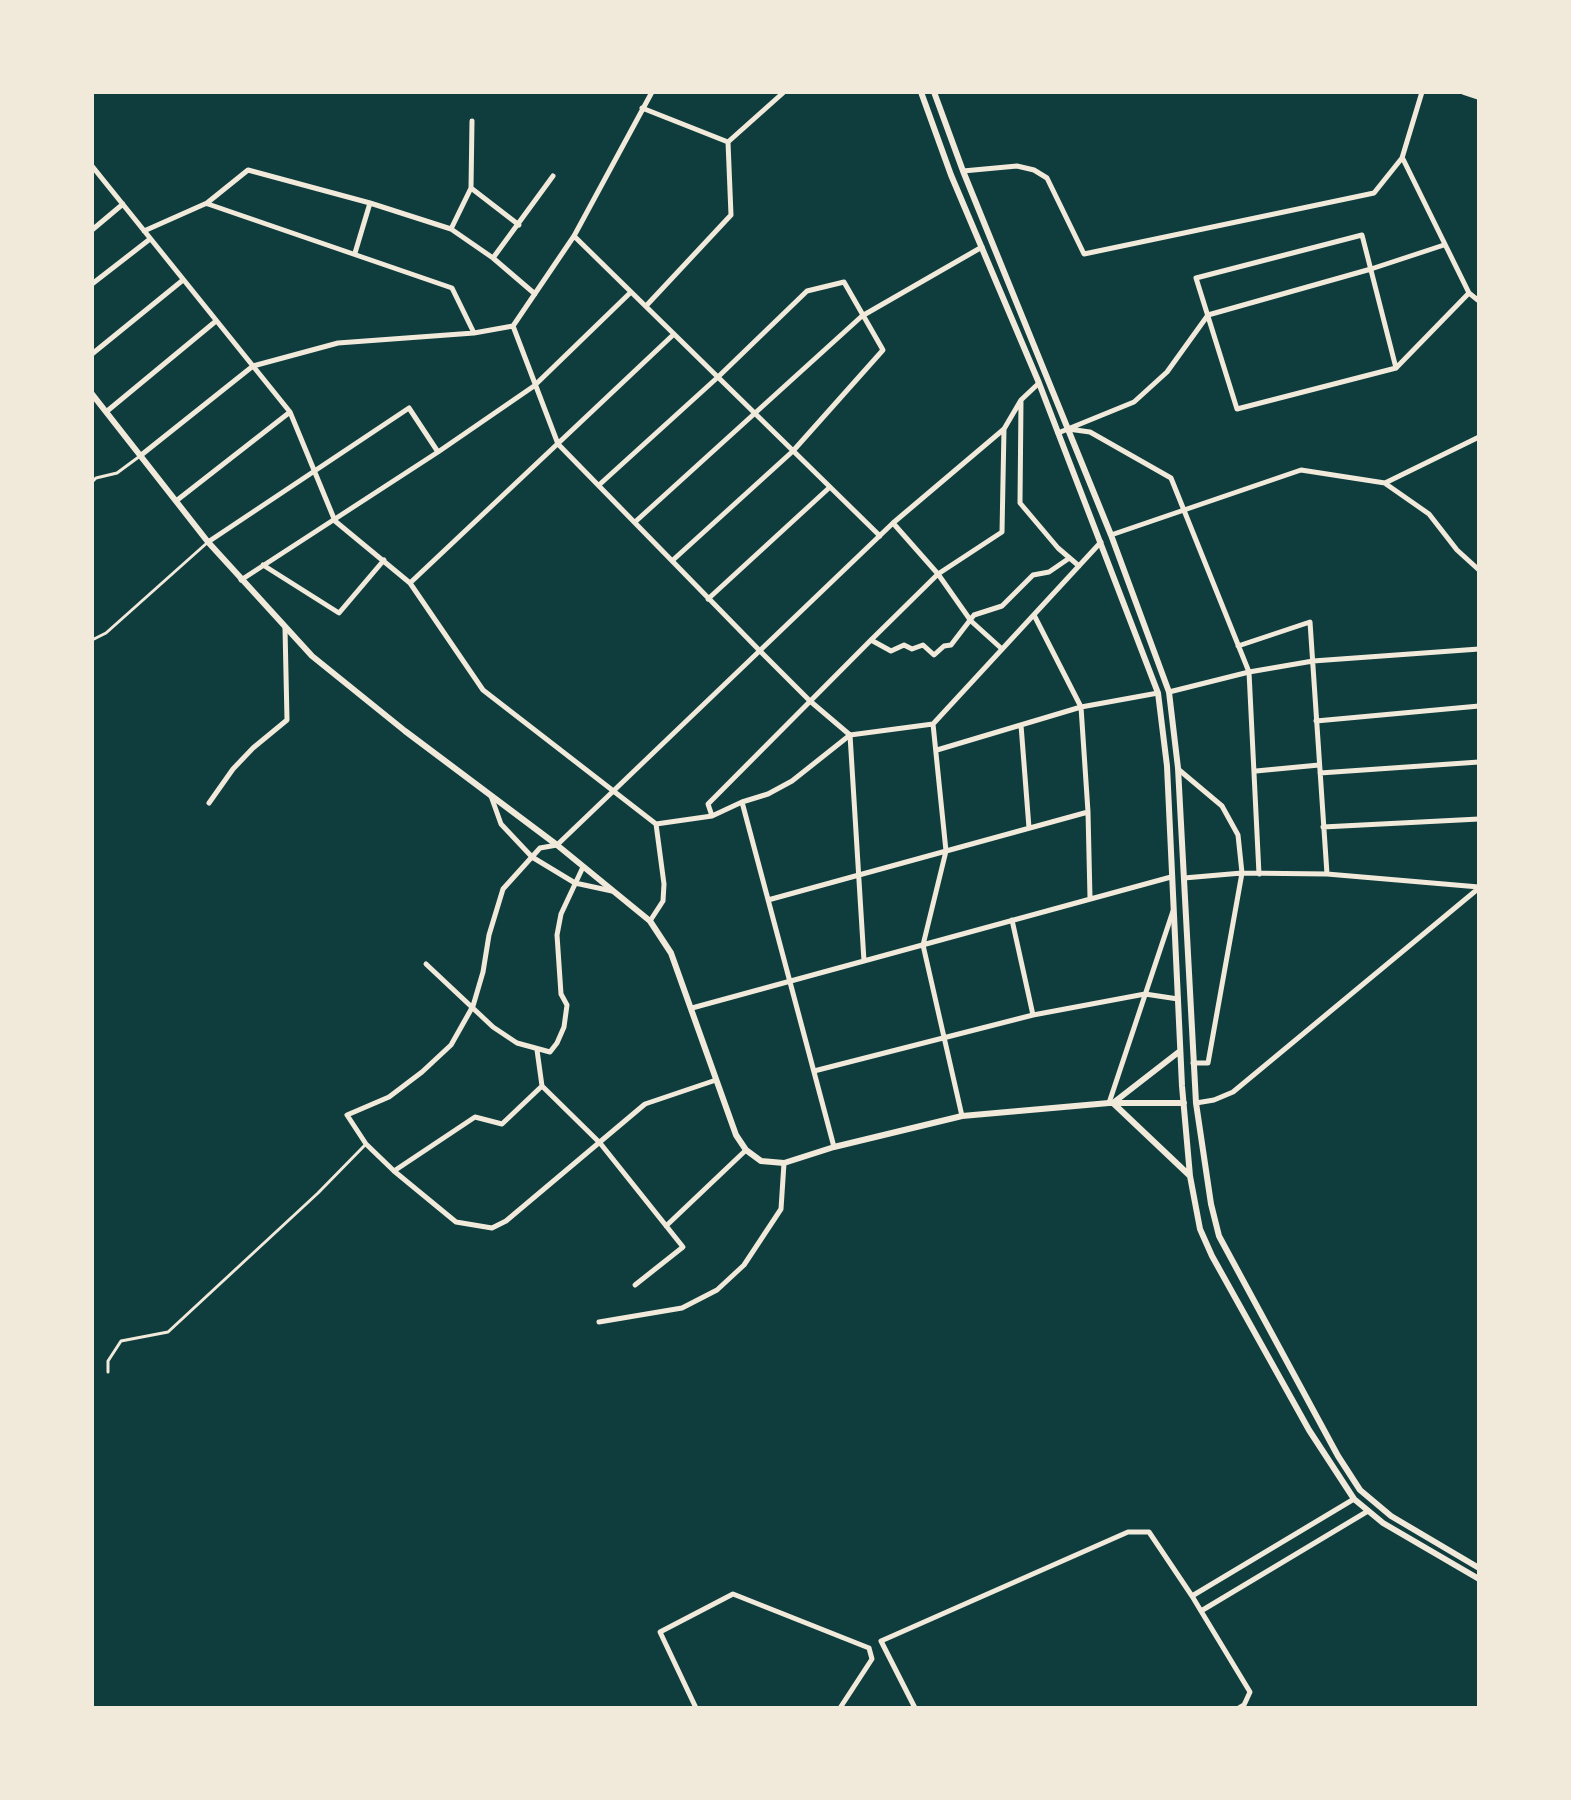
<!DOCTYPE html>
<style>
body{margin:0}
#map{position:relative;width:1571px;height:1800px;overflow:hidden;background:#0f3d3e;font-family:Raleway,sans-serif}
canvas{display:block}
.frame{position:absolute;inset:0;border:94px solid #f1e9da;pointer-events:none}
</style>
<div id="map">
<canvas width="1571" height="1800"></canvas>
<div class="frame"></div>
</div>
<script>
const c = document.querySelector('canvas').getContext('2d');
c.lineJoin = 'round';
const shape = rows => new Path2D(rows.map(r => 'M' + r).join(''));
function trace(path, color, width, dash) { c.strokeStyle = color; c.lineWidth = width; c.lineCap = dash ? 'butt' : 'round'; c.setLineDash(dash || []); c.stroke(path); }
trace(shape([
 [92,482,96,478,117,473,140,456],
 [92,640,106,633,208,542],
 [108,1372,108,1361,121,1341,168,1332,318,1193,366,1144]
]), '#f1e9da', 3);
trace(shape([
 [642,108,728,142],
 [1403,159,1469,293,1479,301],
 [92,166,290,412,335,521,410,583,483,690,656,824,712,816,742,802,768,794,792,781,850,735,933,724,1101,542],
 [963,171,1017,166,1034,170,1047,178,1084,254,1374,193,1402,158,1422,92],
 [471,188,519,225],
 [208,204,452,288,474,333],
 [451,229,493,258,535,294],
 [92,230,123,204],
 [144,231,207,203,248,170,370,203,451,229,471,188,472,121],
 [574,236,880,536],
 [355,253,370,203],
 [493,258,553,176],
 [92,284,150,239],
 [646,306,731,215,728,142,784,92],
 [513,326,558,444,760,651,810,701,850,735,864,961],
 [92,354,183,280],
 [1396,368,1362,235,1196,278,1237,409,1396,368,1469,293],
 [1021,401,1020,503,1058,548,1079,566],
 [106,412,216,321],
 [1068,429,1090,432,1171,478,1249,672,1259,874],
 [1058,433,1134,402,1167,372,1208,315,1371,269,1444,245],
 [140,456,253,366,338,343,474,333,513,326,574,236,652,92],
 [1386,484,1429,514,1457,550,1479,570],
 [599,485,718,377,807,291,844,282,883,350,793,451,673,560],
 [176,501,290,412],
 [635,522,862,316,982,247],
 [893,523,938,574,971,621,1002,649],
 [1111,535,1301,470,1385,483,1479,437],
 [208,542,409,408,438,452],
 [263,565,339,613,384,560],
 [241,580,438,452,534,386,631,292],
 [410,583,674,334],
 [708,599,830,487],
 [1034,615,1081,707,1088,812,1090,898],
 [871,640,891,651,904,645,912,649,923,645,934,655,944,646,951,645,974,615,1002,606,1033,575,1049,572,1068,559],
 [1238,646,1310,622,1327,874],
 [1169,692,1249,672,1313,661,1479,649],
 [1316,721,1479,706],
 [933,724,946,851,923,945,962,1116],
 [1021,725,1029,828],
 [937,750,1081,707,1158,693],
 [1178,769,1222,806,1238,835,1242,873,1208,1063,1193,1063],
 [1256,771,1319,765],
 [1320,773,1479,762],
 [491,796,501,824,532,857,575,883,612,891],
 [742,802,834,1147],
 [209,803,233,769,253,748,287,720,285,628],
 [712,816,708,804,871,640,938,574,1002,532,1004,429],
 [1323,827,1479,819],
 [1184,878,1242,873,1327,874,1479,887],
 [768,900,1088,812],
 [1012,920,1033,1015],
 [650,921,663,901,664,884,656,824],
 [426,964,493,1027,517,1043,550,1052,557,1043,564,1027,567,1005,561,994,557,935,561,914,583,867],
 [692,1008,1171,877],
 [537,1050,542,1086],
 [814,1071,1033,1015,1145,994,1178,999],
 [716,1080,645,1104,506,1221,492,1228,456,1222,394,1171,366,1144,347,1115,389,1097,422,1072,451,1045,473,1006,483,972,489,935,503,889,540,848,557,845,893,523,1004,429,1021,400,1039,383],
 [542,1086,600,1143,683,1247,635,1285],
 [1109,1103,1173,911],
 [1196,1103,1214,1100,1233,1092,1479,888],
 [394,1171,475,1117,502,1124,542,1086],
 [666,1226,746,1150],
 [599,1322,682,1308,717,1290,744,1265,781,1209,784,1163],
 [1354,1499,1192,1596,1201,1611,1368,1511],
 [1201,1611,1250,1692,1244,1705,1239,1708],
 [696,1708,660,1632,733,1594,869,1648],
 [840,1708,872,1659,869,1648],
 [915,1708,881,1641,1128,1532,1149,1532,1192,1596]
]), '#f1e9da', 5);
trace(shape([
 [921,92,951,175,1039,383,1158,693,1167,766,1182,1086,1190,1176,1200,1229,1212,1256,1309,1430,1354,1499,1383,1523,1479,1579],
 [934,92,963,171,1111,535,1169,692,1178,768,1196,1103,1211,1204,1219,1236,1338,1456,1360,1490,1391,1516,1479,1568],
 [1464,92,1479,97],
 [92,394,208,542,312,656,405,731,557,845,650,921,671,953,736,1135,746,1150,761,1161,784,1163,834,1147,962,1116,1109,1103,1184,1103],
 [1180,1051,1113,1103,1189,1175]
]), '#f1e9da', 6);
</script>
